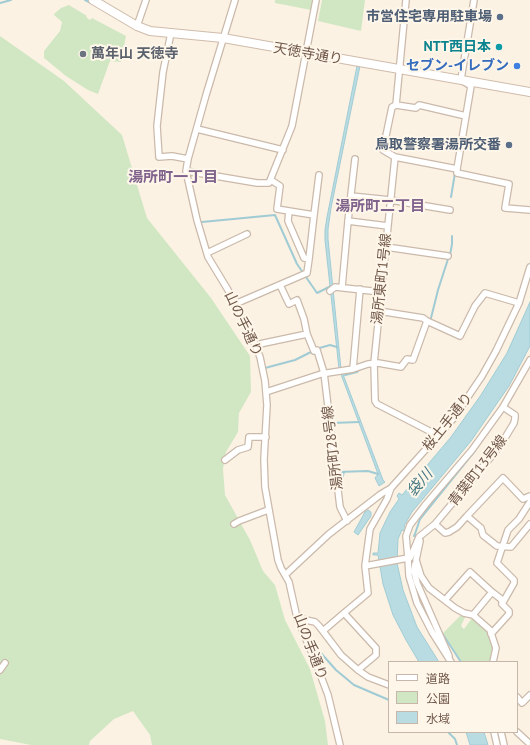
<!DOCTYPE html>
<meta charset="utf-8">
<style>
body{margin:0}
#map{position:relative;width:530px;height:745px;overflow:hidden;background:#fbf2e3;font-family:"PT Sans","Noto Sans JP",sans-serif}
canvas{display:block}
.legend{position:absolute;left:388px;top:661px;width:130px;height:72px;box-sizing:border-box;background:#fef6e9;border:1px solid #c6b7aa;margin:0;padding:5px 7px;list-style:none;font-size:12px;color:#71594b}
.legend li{display:flex;align-items:center;gap:8px;height:20px}
.legend b{width:20px;border:1px solid #c6b7aa}
</style>
<div id="map">
<canvas width="530" height="745"></canvas>
<ul class="legend">
<li><b style="height:5px;background:#fff"></b>道路</li>
<li><b style="height:11px;background:#d1e7c3"></b>公園</li>
<li><b style="height:11px;background:#b9dce3"></b>水域</li>
</ul>
</div>
<script>
const c = document.querySelector('canvas').getContext('2d');
c.lineJoin = 'round';
function fill(path, color) { c.fillStyle = color; c.fill(path, 'evenodd'); }
const shape = rows => new Path2D(rows.map(r => 'M' + r).join(''));
function trace(path, color, width, dash) { c.strokeStyle = color; c.lineWidth = width; c.lineCap = dash ? 'butt' : 'round'; c.setLineDash(dash || []); c.stroke(path); }
function label(font, color, halo, rows, align = 'center') {
  c.font = font + ' "PT Sans","Noto Sans JP",sans-serif'; c.lineWidth = 4; c.setLineDash([]); c.textBaseline = 'middle'; c.strokeStyle = halo; c.fillStyle = color; for (const [text, x, y, turn = 0] of rows) {
    c.save(); c.translate(x, y); c.rotate((+turn || 0) * Math.PI / 180); c.textAlign = isNaN(turn) ? turn : align; if (halo) c.strokeText(text, 0, 0); c.fillText(text, 0, 0); c.restore();
  }
}
fill(shape([
 [275,0,312,0,311,10,275,3],
 [322,0,365,0,361,31,318,21],
 [69,5,87,16,86,17,90,20,92,18,126,36,121,62,110,61,98,94,88,90,66,76,44,58,44,51,60,31,62,22,54,15,54,14,61,8],
 [0,36,64,81,122,135,147,218,211,298,250,356,251,392,239,413,238,432,226,452,223,469,225,495,250,540,263,571,275,585,285,620,310,669,325,721,328,745,152,745,150,735,133,711,114,719,90,741,89,745,31,745,0,739],
 [461,615,465,617,461,626,464,629,472,618,488,633,495,645,491,662,462,662,443,633]
]), '#d1e7c3');
const water = shape([
 [357,66,360,66,331,208,328,229,328,239,341,369,383,480,385,482,379,486,375,478,378,474,339,369,325,240,325,230,327,217,357,66],
 [530,302,530,346,509,386,471,441,412,512,404,526,406,528,405,531,402,530,398,539,397,563,403,590,417,627,439,662,419,662,406,640,393,615,383,584,378,555,373,555,373,553,378,553,380,533,390,512,399,499,397,496,399,493,402,495,451,437,481,395,507,353,530,302],
 [368,510,371,512,371,516,358,535,354,532,365,512,368,510],
 [466,732,484,732,488,745,470,745,466,732]
]);
fill(water, '#b9dce3');
trace(water, '#a0cbd4', 1);
trace(shape([
 [85,0,93,4],
 [0,3,11,0],
 [451,197,455,173],
 [202,222,275,215,297,264,317,293,331,286],
 [450,255,452,244,452,236],
 [431,318,438,290,448,259],
 [316,349,330,345,337,347],
 [265,368,295,360,313,351],
 [345,375,357,372,360,369],
 [332,423,359,422],
 [337,472,368,471,378,474],
 [340,486,344,472],
 [416,536,414,536,415,534,420,519,474,452,502,412],
 [303,625,312,643,336,670,354,685,389,700],
 [440,630,461,662],
 [448,732,455,739,457,745]
]), '#a0cbd4', 2);
const street = shape([
 [235,0,206,95,188,159,186,171,197,220,208,257,228,290,253,340,260,357,265,381,267,405,264,459,265,487,278,560,281,568,289,582,297,618,314,658,328,695,340,745],
 [406,0,396,105,392,107,383,150,395,157,374,363,375,401,377,404,439,436],
 [137,26,146,0],
 [171,33,163,72,157,126,159,157,172,156,188,159],
 [396,105,416,108,419,105,466,116],
 [197,129,283,150],
 [395,157,457,169,457,173,509,184,505,208,530,210],
 [457,169,471,86,461,80,462,73,474,0],
 [186,171,257,183,269,183,292,126,316,0],
 [271,180,280,186,277,209,289,211,314,215,309,259,304,258,288,221,289,211],
 [351,196,390,200,450,210],
 [314,215,319,175],
 [348,221,388,226],
 [386,247,448,256],
 [207,253,247,234],
 [280,285,289,304,297,300,304,319,307,334,314,351,317,350,324,373,340,507,347,521],
 [342,287,348,221,355,159],
 [330,291,335,287,381,292],
 [235,304,307,273,309,259],
 [379,311,423,318,427,321],
 [255,345,307,334],
 [353,369,360,289],
 [266,392,321,374,353,369,368,364,378,363,401,367,407,359,413,360,427,321,460,336,475,306,485,293,519,303],
 [225,460,238,450,248,447,249,437,266,437],
 [391,488,387,499,370,529,365,566,408,558,409,576,417,603,432,632,451,662],
 [467,516,503,478,523,499,530,496],
 [234,524,239,521,268,510],
 [435,524,445,533,449,532,457,527,467,516,481,528,483,535,497,546,511,547,530,524],
 [420,541,416,560,421,576,429,588,455,608,464,613,473,615,492,592,470,572,445,600],
 [408,558,410,558,419,537,435,524,500,446,514,423,515,418,515,415,503,407,530,360],
 [408,558,406,536,410,525,426,504,472,450,503,407],
 [415,564,414,571,417,583,449,656],
 [285,575,329,534,381,494,391,488,453,419,482,376,496,351,519,303,530,267],
 [502,604,514,583,514,580,497,563,508,530,519,519,530,502],
 [344,613,368,593,365,566],
 [473,615,490,630,496,648,493,662],
 [297,618,315,622,319,626,341,655,358,670,368,677,389,685],
 [323,631,344,613,376,648,376,655,358,670],
 [491,634,509,614,509,611,503,605,501,599,492,592],
 [0,670,5,663],
 [517,697,522,703,530,695],
 [494,732,497,745],
 [501,732,504,745],
 [517,732,530,744]
]);
const secondary = shape([
 [93,0,137,26,150,31,223,38,530,92]
]);
trace(street, '#cbbaab', 8);
trace(secondary, '#d0bcab', 10);
trace(street, '#fff', 5.5);
trace(secondary, '#fff', 8);
for (const [x, y, r, color] of [
 [500,17,4,"#5c6f8a"],
 [499,47,4,"#0f9aa8"],
 [83,54,4,"#6b7280"],
 [517,66,4,"#3f7fe0"],
 [509,145,4,"#5c6f8a"]
]) { const dot = new Path2D(); dot.arc(x, y, r, 0, 2 * Math.PI); c.fillStyle = color; c.fill(dot); trace(dot, '#fef6e9', 1.5); }
label('bold 14px', '#4e5e75', '#fef6e9', [
 ["市営住宅専用駐車場",492,17],
 ["鳥取警察署湯所交番",501,145]
], 'right');
label('bold 14px', '#0d838f', '#fef6e9', [
 ["NTT西日本",491,47]
], 'right');
label('bold 14px', '#5b616d', '#fef6e9', [
 ["萬年山 天徳寺",91,54]
], 'left');
label('14px', '#71594b', '#fef6e9', [
 ["天徳寺通り",308,54,10],
 ["湯所東町1号線",382,279,-84],
 ["山の手通り",243,324,65],
 ["桜土手通り",448,422,-51],
 ["湯所町28号線",333,448,-97],
 ["青葉町13号線",478,471,-52],
 ["山の手通り",310,647,69]
]);
label('bold 14px', '#366cbe', '#fef6e9', [
 ["セブン-イレブン",509,66]
], 'right');
label('bold 15px', '#80638d', '#fef6e9', [
 ["湯所町一丁目",173,178],
 ["湯所町二丁目",380,207]
]);
label('italic 15px', '#467884', '#fef6e9', [
 ["袋川",420,483,-49]
]);
</script>
